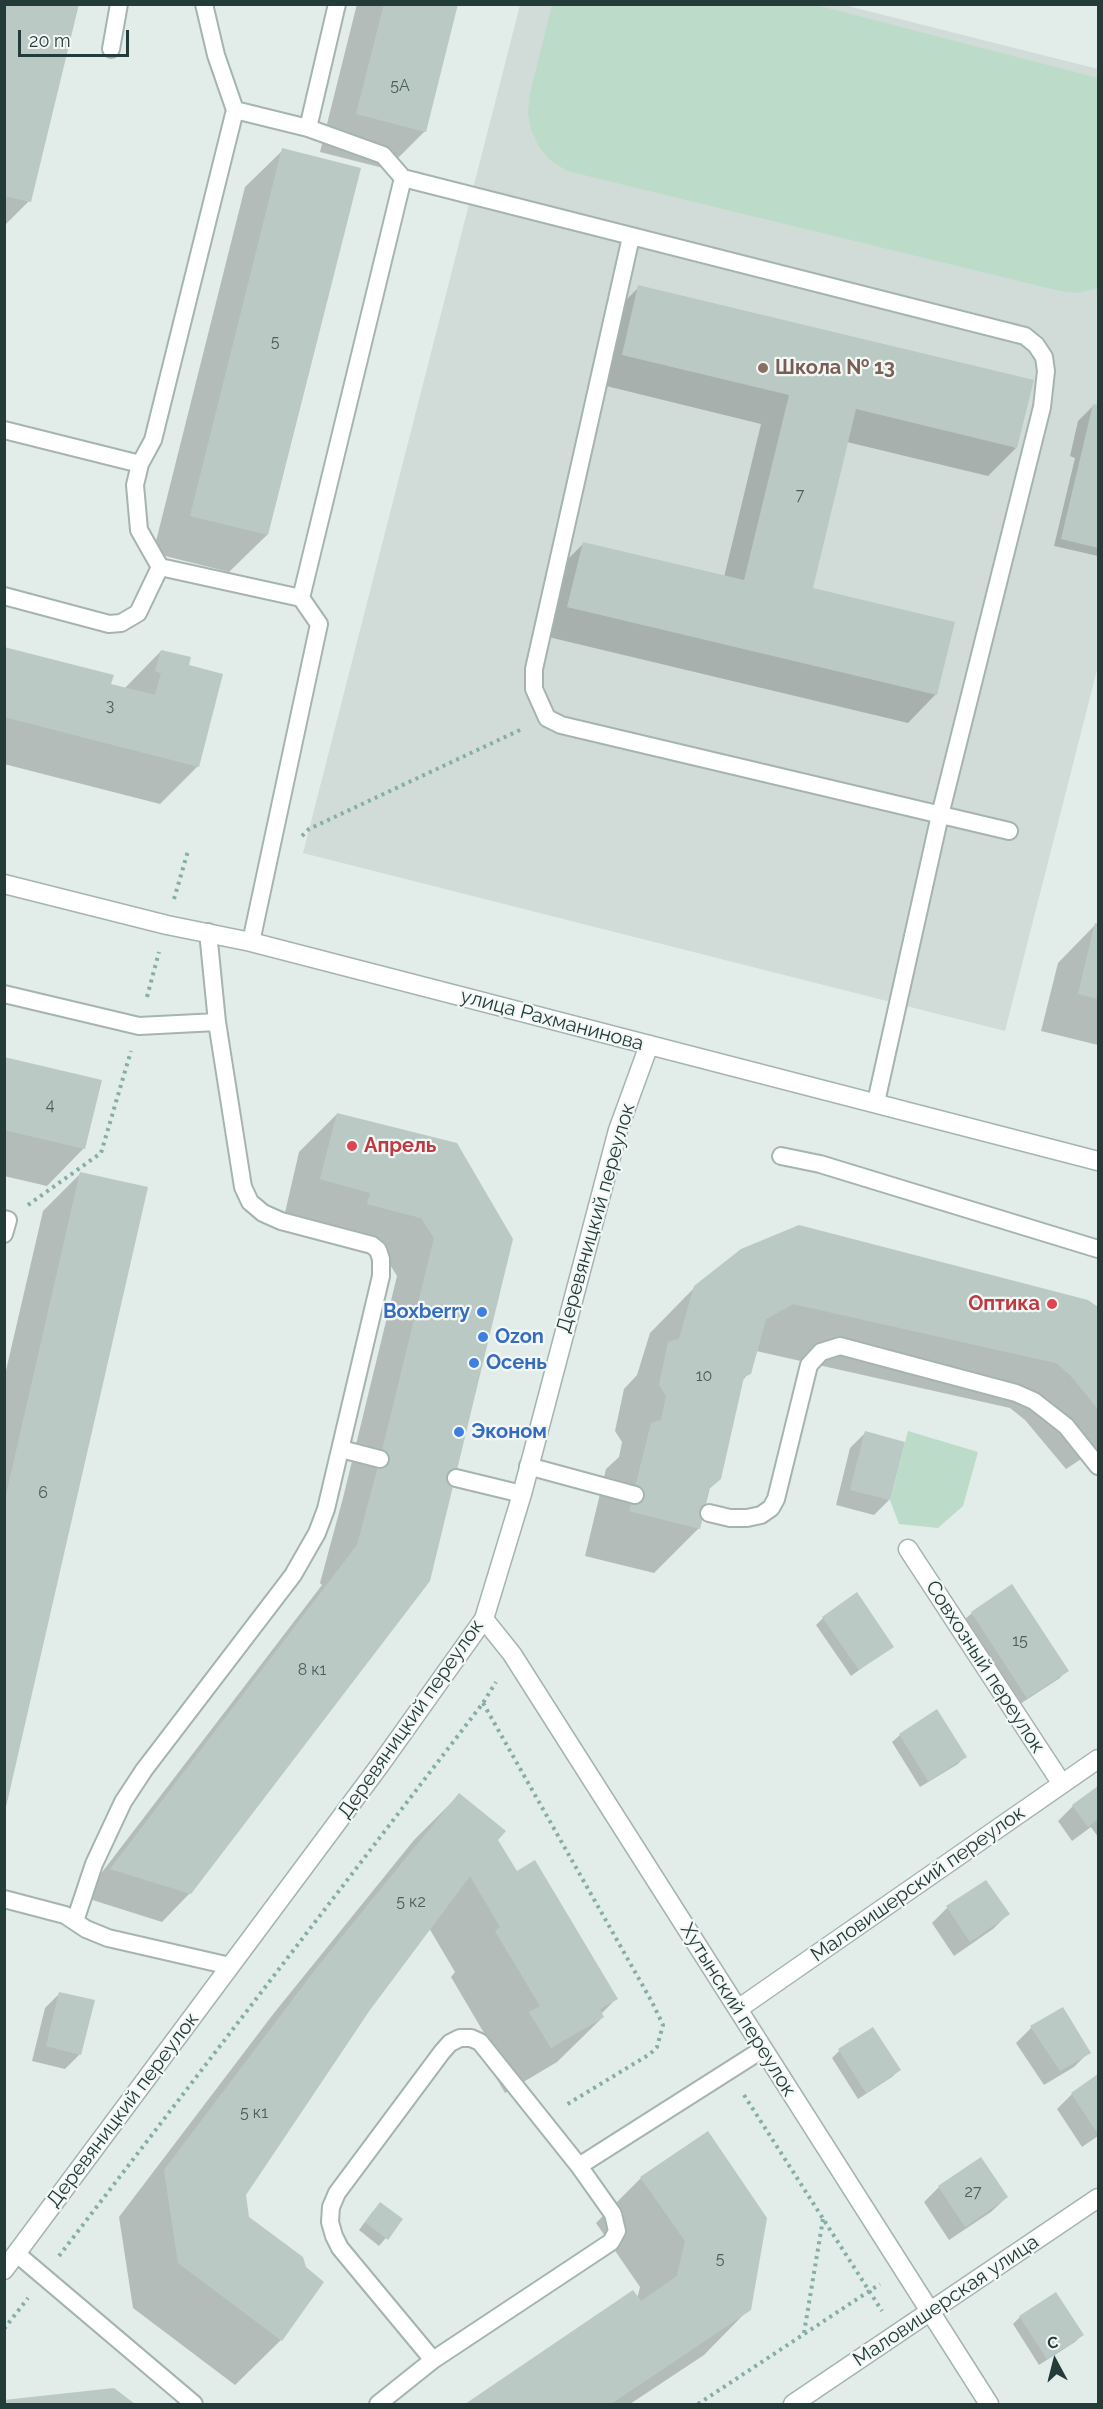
<!DOCTYPE html>
<meta charset="utf-8">
<style>
body{margin:0}
#map{position:relative;width:1103px;height:2409px;overflow:hidden;background:#e2ece9;font-family:Raleway,sans-serif}
canvas{display:block}
.frame{position:absolute;inset:0;border:6px solid #233c39;pointer-events:none}
.north{position:absolute;left:1025px;top:2331px;width:60px;height:60px;-webkit-text-stroke:4px #f3f8f6;paint-order:stroke;rotate:353deg;font-size:16px;font-weight:700;line-height:24px;text-align:center;color:#233c39}
.north::after{content:'';display:block;margin:auto;width:21px;height:27px;background:#233c39;clip-path:polygon(50% 0,100% 100%,50% 72%,0 100%)}
.scale{position:absolute;left:18px;top:30px;width:111px;height:27px;box-sizing:border-box;border:3px solid #233c39;border-top:0;padding-left:8px;font-size:18px;line-height:21px;white-space:nowrap;color:#233c39;-webkit-text-stroke:4px #f3f8f6;paint-order:stroke}
</style>
<div id="map">
<canvas width="1103" height="2409"></canvas>
<div class="frame"></div>
<div class="north">С</div>
<div class="scale">20 m</div>
</div>
<script>
const c = document.querySelector('canvas').getContext('2d');
c.lineJoin = 'round';
function fill(path, color) { c.fillStyle = color; c.fill(path, 'evenodd'); }
const shape = rows => new Path2D(rows.map(r => 'M' + r).join(''));
function trace(path, color, width, dash) { c.strokeStyle = color; c.lineWidth = width; c.lineCap = dash ? 'butt' : 'round'; c.setLineDash(dash || []); c.stroke(path); }
function label(font, color, halo, rows, align = 'center') {
  c.font = font + ' Raleway,sans-serif'; c.lineWidth = 4.5; c.setLineDash([]); c.textBaseline = 'middle'; c.strokeStyle = halo; c.fillStyle = color; for (const [text, x, y, turn = 0] of rows) {
    c.save(); c.translate(x, y); c.rotate((+turn || 0) * Math.PI / 180); c.textAlign = isNaN(turn) ? turn : align; if (halo) c.strokeText(text, 0, 0); c.fillText(text, 0, 0); c.restore();
  }
}
fill(shape([
 [520,5,844,5,1098,69,1098,666,1005,1031,303,853]
]), '#d1dcd8');
fill(shape([
 [552,5,816,5,1098,78,1098,288,1078,293,1060,291,567,171,550,160,539,147,531,130,528,113,530,93],
 [908,1431,978,1452,963,1506,938,1528,899,1524,890,1500]
]), '#bcdcc9');
fill(shape([
 [4,4,29,201,4,226],
 [357,4,456,4,425,131,387,169,320,152],
 [283,150,267,535,229,572,153,553,245,187],
 [639,287,1016,448,988,476,847,442,812,589,936,694,908,723,540,635,555,572,583,544,724,577,761,424,594,383,611,315],
 [1093,406,1098,407,1098,556,1054,546,1075,458,1070,456,1078,421],
 [4,648,124,689,161,651,187,667,198,766,160,804,4,764],
 [1095,925,1098,926,1098,1045,1041,1031,1058,963],
 [4,1058,84,1148,47,1186,4,1176],
 [337,1114,512,1239,190,1893,162,1922,83,1897,322,1585,320,1583,343,1498,397,1276,384,1255,284,1217,299,1152],
 [80,1174,4,1813,4,1379,43,1211],
 [695,1287,1088,1301,1098,1308,1098,1448,1066,1469,1025,1420,1010,1408,756,1351,749,1373,742,1381,720,1479,708,1490,699,1528,654,1573,585,1556,606,1469,619,1457,622,1442,615,1431,624,1389,637,1375,650,1333],
 [865,1433,889,1500,874,1515,836,1505,850,1448],
 [972,1613,1067,1670,1060,1678,1020,1704,964,1620],
 [823,1618,892,1646,851,1676,816,1625],
 [900,1735,965,1756,958,1764,920,1787,892,1742],
 [1098,1788,1098,1837,1091,1827,1072,1841,1058,1821,1073,1806],
 [459,1795,496,1840,517,1873,616,1999,601,2014,603,2017,557,2062,505,2093,485,2059,494,2050,451,1977,455,1972,429,1928,369,2009,244,2195,248,2218,322,2282,281,2340,235,2385,133,2308,119,2217,274,2013,414,1840],
 [986,1882,1008,1914,993,1929,954,1956,932,1923,947,1908],
 [60,1993,80,2054,65,2069,32,2061,45,2008],
 [1062,2009,1089,2052,1074,2067,1044,2085,1016,2043,1031,2028],
 [839,2051,899,2070,892,2077,858,2099,832,2058],
 [1098,2076,1098,2136,1082,2147,1057,2109,1072,2094],
 [981,2159,1007,2197,991,2212,949,2240,924,2202,939,2187],
 [641,2178,749,2309,704,2355,630,2404,468,2404,600,2314,637,2299,640,2287,596,2223],
 [373,2211,401,2220,379,2246,359,2230],
 [1020,2317,1082,2335,1075,2342,1039,2365,1013,2324],
 [114,2390,133,2404,4,2404,4,2401]
]), '#0003');
fill(shape([
 [4,4,79,4,31,202,4,196],
 [384,4,458,4,426,132,356,114],
 [282,148,361,168,268,535,190,516],
 [638,285,1034,380,1017,448,856,409,813,588,955,622,937,695,567,607,583,542,744,580,789,395,622,355],
 [1093,404,1098,405,1098,548,1061,539],
 [4,647,114,675,111,684,155,695,161,673,155,671,161,650,191,657,189,665,223,674,199,767,4,717],
 [1095,923,1098,924,1098,999,1078,994],
 [4,1057,102,1080,85,1149,4,1130],
 [337,1113,457,1143,513,1239,430,1581,191,1894,110,1869,357,1545,380,1459,434,1238,421,1218,367,1204,370,1193,320,1179],
 [80,1172,148,1187,4,1816,4,1504],
 [799,1225,1088,1300,1098,1307,1098,1409,1070,1375,1056,1363,793,1304,766,1319,751,1374,744,1377,721,1479,710,1488,700,1529,629,1511,651,1423,661,1420,666,1396,659,1385,668,1342,679,1339,694,1286,741,1249],
 [865,1431,905,1442,890,1500,850,1490],
 [1012,1584,1069,1671,1027,1698,971,1612],
 [857,1592,894,1647,859,1670,822,1617],
 [937,1709,967,1757,928,1781,899,1734],
 [1098,1786,1098,1819,1088,1827,1072,1805],
 [459,1793,506,1831,498,1840,517,1871,535,1860,618,1999,600,2009,604,2017,551,2048,529,2012,540,2006,495,1931,500,1927,470,1876,370,2010,246,2195,249,2217,303,2257,306,2267,324,2282,282,2341,178,2263,164,2170,318,1966],
 [986,1880,1010,1914,970,1942,946,1906],
 [59,1992,95,2000,81,2055,46,2046],
 [1063,2007,1091,2053,1060,2071,1030,2026],
 [873,2027,901,2070,866,2093,838,2049],
 [1098,2074,1098,2134,1071,2093],
 [708,2131,767,2218,751,2310,611,2404,465,2404,633,2290,641,2301,677,2276,685,2241,640,2177],
 [981,2157,1008,2197,965,2227,938,2186],
 [380,2202,403,2219,388,2240,365,2222],
 [1056,2292,1084,2335,1047,2359,1019,2316],
 [114,2388,135,2404,4,2404,4,2400]
]), '#bbc9c5');
const service = shape([
 [204,4,216,55,235,110,153,440,140,464,135,485,139,530,160,567,301,598,319,624,251,942],
 [111,49,119,4],
 [235,110,308,128,383,155,403,178,301,598],
 [308,128,337,4],
 [403,178,1025,336,1036,345,1044,357,1046,371,1042,407,940,815,876,1102],
 [631,237,534,669,534,689,547,718,561,725,1009,831],
 [4,430,140,464],
 [4,596,109,624,121,623,138,613,160,567],
 [4,994,139,1026,217,1022],
 [781,1156,820,1164,1098,1249],
 [4,1219,8,1220,4,1234],
 [341,1449,380,1459],
 [528,1466,635,1495],
 [456,1478,522,1494],
 [709,1513,730,1518,747,1518,761,1515,771,1508,776,1499,809,1365,821,1352,840,1346,1016,1393,1034,1401,1066,1426,1098,1466],
 [4,1899,65,1915,86,1929,108,1938,230,1966],
 [75,1921,94,1864,123,1802,144,1770,293,1575,317,1533,326,1509,381,1276,381,1259,378,1250,372,1245,281,1221,263,1213,250,1202,243,1187,217,1022,208,932],
 [17,2254,194,2404],
 [433,2360,340,2248,334,2236,330,2222,331,2207,337,2193,442,2052,450,2043,460,2038,471,2038,480,2042,579,2166],
 [378,2404,433,2360,611,2242,617,2231,613,2214,579,2166,763,2049]
]);
const minor = shape([
 [908,1549,1062,1784],
 [484,1619,512,1654,989,2404],
 [738,2009,1098,1759],
 [4,2270,380,1765,484,1619,522,1494,618,1130,649,1045],
 [793,2404,1098,2198]
]);
const tertiary = shape([
 [4,884,167,925,251,942,1098,1161]
]);
trace(service, '#a5b4b1', 20);
trace(minor, '#a5b4b1', 21);
trace(tertiary, '#a5b4b1', 21);
trace(shape([
 [302,836,309,829,522,729],
 [174,899,188,851],
 [147,997,159,952],
 [28,1205,101,1153,131,1051],
 [483,1703,652,2002,663,2025,657,2047,650,2054,566,2105],
 [744,2095,882,2311],
 [59,2256,483,1703,496,1682],
 [4,2329,28,2298],
 [804,2333,823,2219],
 [698,2404,880,2284]
]), '#84aea6', 4, [3, 4.5]);
trace(service, '#fff', 16);
trace(minor, '#fff', 18);
trace(tertiary, '#fff', 18);
for (const [x, y, r, color] of [
 [763,368,6,"#8d6e63"],
 [352,1146,6,"#e0444e"],
 [1052,1304,6,"#e0444e"],
 [482,1312,6,"#3f7fe0"],
 [483,1337,6,"#3f7fe0"],
 [474,1363,6,"#3f7fe0"],
 [459,1432,6,"#3f7fe0"]
]) { const dot = new Path2D(); dot.arc(x, y, r, 0, 2 * Math.PI); c.fillStyle = color; c.fill(dot); trace(dot, '#f3f8f6', 2); }
label('16px', '#495f5c', null, [
 ["5А",400,86],
 ["5",275,342],
 ["7",800,495],
 ["3",110,706],
 ["4",50,1105],
 ["10",704,1376],
 ["6",43,1493],
 ["15",1020,1641],
 ["8 к1",312,1670],
 ["5 к2",411,1902],
 ["5 к1",254,2113],
 ["27",973,2192],
 ["5",720,2259]
]);
label('bold 20px', '#785e54', '#f3f8f6', [
 ["Школа № 13",775,368]
], 'left');
label('20px', '#233c39', '#f3f8f6', [
 ["улица Рахманинова",552,1020,15],
 ["Деревяницкий переулок",596,1218,-74],
 ["Совхозный переулок",985,1667,57],
 ["Деревяницкий переулок",411,1719,-55],
 ["Маловишерский переулок",918,1884,-35],
 ["Хутынский переулок",738,2010,58],
 ["Деревяницкий переулок",123,2110,-53],
 ["Маловишерская улица",946,2301,-34]
]);
label('bold 20px', '#be3a42', '#f3f8f6', [
 ["Апрель",364,1146],
 ["Оптика",1040,1304,"right"]
], 'left');
label('bold 20px', '#366cbe', '#f3f8f6', [
 ["Boxberry",470,1312,"right"],
 ["Ozon",495,1337],
 ["Осень",486,1363],
 ["Эконом",471,1432]
], 'left');
</script>
